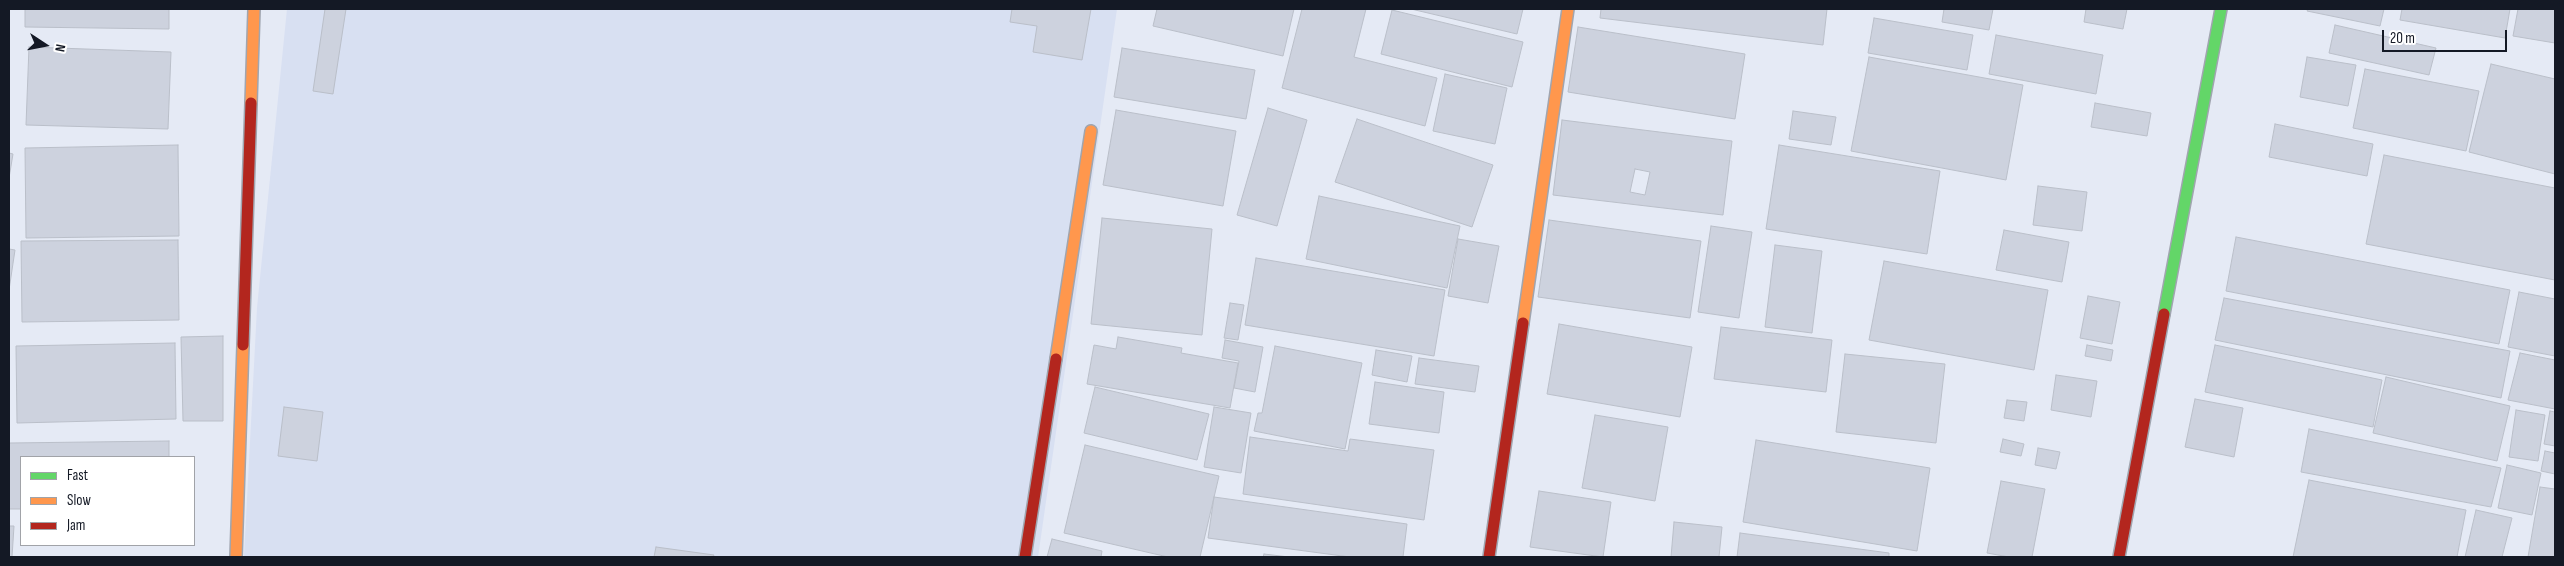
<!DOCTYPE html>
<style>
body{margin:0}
#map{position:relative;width:2564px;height:566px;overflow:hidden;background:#e5eaf5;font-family:"Sofia Sans Condensed",sans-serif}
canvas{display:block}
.frame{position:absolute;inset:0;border:10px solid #141925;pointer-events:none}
.legend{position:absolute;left:20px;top:456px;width:175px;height:90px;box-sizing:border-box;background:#fff;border:1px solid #a1a3a8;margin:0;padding:6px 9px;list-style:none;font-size:15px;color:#141925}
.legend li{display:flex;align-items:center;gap:10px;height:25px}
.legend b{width:25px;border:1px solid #a1a3a8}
.north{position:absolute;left:20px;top:20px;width:50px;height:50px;-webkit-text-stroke:4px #fff;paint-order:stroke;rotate:101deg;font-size:14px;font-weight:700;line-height:20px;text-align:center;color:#141925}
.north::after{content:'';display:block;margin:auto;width:18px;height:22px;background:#141925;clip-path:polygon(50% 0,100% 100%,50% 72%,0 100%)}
.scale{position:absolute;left:2382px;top:30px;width:125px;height:22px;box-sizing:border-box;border:2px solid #141925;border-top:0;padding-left:6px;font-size:15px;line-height:18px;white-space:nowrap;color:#141925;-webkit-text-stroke:4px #fff;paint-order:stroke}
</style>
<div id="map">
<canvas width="2564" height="566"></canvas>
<div class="frame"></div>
<ul class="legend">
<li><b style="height:6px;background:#63d668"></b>Fast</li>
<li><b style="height:6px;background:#ff974d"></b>Slow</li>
<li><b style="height:6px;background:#b3261e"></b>Jam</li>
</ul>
<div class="north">N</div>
<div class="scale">20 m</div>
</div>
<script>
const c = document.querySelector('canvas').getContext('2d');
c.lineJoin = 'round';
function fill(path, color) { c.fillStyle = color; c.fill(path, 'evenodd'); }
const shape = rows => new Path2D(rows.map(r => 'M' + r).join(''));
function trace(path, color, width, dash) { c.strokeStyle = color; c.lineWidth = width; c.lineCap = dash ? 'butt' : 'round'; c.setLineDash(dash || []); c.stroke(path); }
fill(shape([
 [287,9,1117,9,1038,557,244,557,257,308]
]), '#d8e0f2');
const building = shape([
 [25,9,169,9,169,29,25,27,25,9],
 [325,9,346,9,333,94,313,91,325,9],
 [1012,9,1091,9,1082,60,1033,52,1037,26,1010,22,1012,9],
 [1157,9,1294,9,1283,56,1153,26,1157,9],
 [1302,9,1366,9,1354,57,1437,78,1425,126,1282,88,1302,9],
 [1411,9,1523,9,1517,34,1411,9],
 [1601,9,1827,9,1823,45,1600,18,1601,9],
 [1944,9,1993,9,1989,30,1942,22,1944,9],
 [2086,9,2127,9,2123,29,2084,22,2086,9],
 [2308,9,2384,9,2380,26,2307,11,2308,9],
 [2402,9,2510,9,2505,38,2400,20,2402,9],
 [2518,9,2555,9,2555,43,2513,36,2518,9],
 [1392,10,1523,42,1512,87,1381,54,1392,10],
 [1874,18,1973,35,1967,70,1868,53,1874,18],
 [2335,25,2436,48,2429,75,2329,53,2335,25],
 [1578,27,1745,54,1735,119,1568,92,1578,27],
 [1996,35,2103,55,2096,94,1989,74,1996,35],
 [29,47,171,52,168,129,26,125,29,47],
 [1122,48,1255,70,1246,119,1114,97,1122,48],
 [1869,57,2023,85,2006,180,1851,151,1869,57],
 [2307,57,2356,65,2348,106,2300,97,2307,57],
 [2491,64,2555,79,2555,174,2469,152,2491,64],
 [2365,69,2479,91,2466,151,2353,128,2365,69],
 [1445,74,1507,88,1495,144,1433,131,1445,74],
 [2095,103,2151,113,2147,136,2091,127,2095,103],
 [1268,108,1307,120,1277,226,1237,215,1268,108],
 [1116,110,1236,131,1223,206,1103,185,1116,110],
 [1793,111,1836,117,1831,145,1789,139,1793,111],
 [1357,119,1493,165,1472,227,1335,182,1357,119],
 [1562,120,1732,141,1723,215,1553,195,1562,120],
 [1635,169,1650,172,1645,195,1630,192,1635,169],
 [2275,124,2373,144,2367,176,2269,157,2275,124],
 [178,145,179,236,26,238,25,148,178,145],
 [1779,145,1940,171,1927,254,1766,229,1779,145],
 [9,153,13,154,9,178,9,153],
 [2384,155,2555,188,2555,280,2366,244,2384,155],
 [2038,186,2087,192,2082,231,2033,225,2038,186],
 [1319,196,1460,226,1447,288,1306,259,1319,196],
 [1102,218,1212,229,1202,335,1091,324,1102,218],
 [1549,220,1701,241,1690,318,1538,297,1549,220],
 [1711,226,1752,232,1739,318,1698,312,1711,226],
 [2004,230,2069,242,2062,282,1996,270,2004,230],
 [2236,237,2510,290,2499,344,2226,291,2236,237],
 [1458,239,1499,246,1488,303,1448,296,1458,239],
 [178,240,179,320,22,322,21,241,178,240],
 [1775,245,1822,251,1812,333,1765,327,1775,245],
 [9,249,15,250,9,290,9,249],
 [1256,258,1445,290,1434,356,1245,325,1256,258],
 [1884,261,2048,290,2034,370,1869,340,1884,261],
 [2519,292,2555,299,2555,356,2508,347,2519,292],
 [2088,296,2120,302,2112,344,2080,338,2088,296],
 [2224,298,2510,351,2501,398,2215,340,2224,298],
 [1230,303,1244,305,1238,340,1224,338,1230,303],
 [1559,324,1692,347,1680,417,1547,394,1559,324],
 [1721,327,1832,340,1826,392,1714,379,1721,327],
 [223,336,223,421,183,421,181,337,223,336],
 [1118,337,1182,348,1181,353,1238,363,1230,408,1087,384,1094,345,1116,349,1118,337],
 [1225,340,1263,347,1255,392,1234,388,1239,361,1222,358,1225,340],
 [175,343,176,419,17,423,16,346,175,343],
 [2087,345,2113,350,2111,361,2085,356,2087,345],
 [2215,345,2382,380,2373,427,2205,392,2215,345],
 [1275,346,1362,363,1345,449,1254,431,1258,413,1262,413,1275,346],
 [1376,350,1412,356,1407,382,1372,375,1376,350],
 [2520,353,2555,360,2555,409,2508,400,2520,353],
 [1845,354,1945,364,1936,443,1836,432,1845,354],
 [1419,358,1479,366,1475,392,1415,384,1419,358],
 [2056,375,2097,381,2091,417,2051,410,2056,375],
 [2386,377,2510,406,2497,461,2373,433,2386,377],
 [1375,382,1444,392,1439,433,1369,424,1375,382],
 [1095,387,1209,414,1197,460,1084,433,1095,387],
 [2195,399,2243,408,2234,457,2185,447,2195,399],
 [2007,400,2027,402,2024,421,2004,418,2007,400],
 [284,407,323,412,317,461,278,456,284,407],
 [1214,407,1251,413,1241,473,1204,467,1214,407],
 [2516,410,2545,415,2538,461,2509,457,2516,410],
 [2550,411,2555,412,2555,446,2544,444,2550,411],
 [1595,415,1668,427,1655,501,1582,488,1595,415],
 [2309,429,2501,468,2491,507,2301,472,2309,429],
 [1250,437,1348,451,1350,439,1434,450,1424,520,1243,494,1250,437],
 [2003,439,2024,444,2021,456,2000,452,2003,439],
 [1756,440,1930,468,1917,551,1743,522,1756,440],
 [169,441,169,457,21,457,21,509,9,509,9,443,169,441],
 [1085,445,1219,476,1200,557,1168,557,1064,533,1085,445],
 [2038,448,2060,452,2056,469,2035,465,2038,448],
 [2545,451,2555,453,2555,474,2541,471,2545,451],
 [2507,465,2541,473,2532,515,2498,508,2507,465],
 [2309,480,2466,510,2457,557,2293,557,2309,480],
 [2001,481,2045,489,2032,557,2009,557,1987,553,2001,481],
 [2540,487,2555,489,2555,557,2528,557,2540,487],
 [1539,491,1611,502,1603,557,1530,547,1539,491],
 [1214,497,1407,524,1403,557,1350,557,1208,538,1214,497],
 [2476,510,2512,518,2502,557,2465,557,2476,510],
 [1674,522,1722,527,1719,557,1671,557,1674,522],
 [9,526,14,526,12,557,9,557,9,526],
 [1740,533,1889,553,1889,557,1737,557,1740,533],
 [1052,539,1102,551,1101,557,1047,557,1052,539],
 [656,547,714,555,713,557,654,557,656,547],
 [1264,554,1289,557,1263,557,1264,554]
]);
fill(building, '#cdd2de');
trace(building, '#babfc9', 1);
const fast = shape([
 [2164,314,2221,9]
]);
const slow = shape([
 [251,103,254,9],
 [1523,323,1568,9],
 [1056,359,1091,131],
 [236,557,243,345]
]);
const jam = shape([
 [243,345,251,103],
 [1025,557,1056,359],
 [1489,557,1523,323],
 [2119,557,2164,314]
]);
trace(fast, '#a0a5af', 14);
trace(slow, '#a0a5af', 14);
trace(jam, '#a0a5af', 14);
trace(fast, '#63d668', 11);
trace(slow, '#ff974d', 11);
trace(jam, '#b3261e', 11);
</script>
